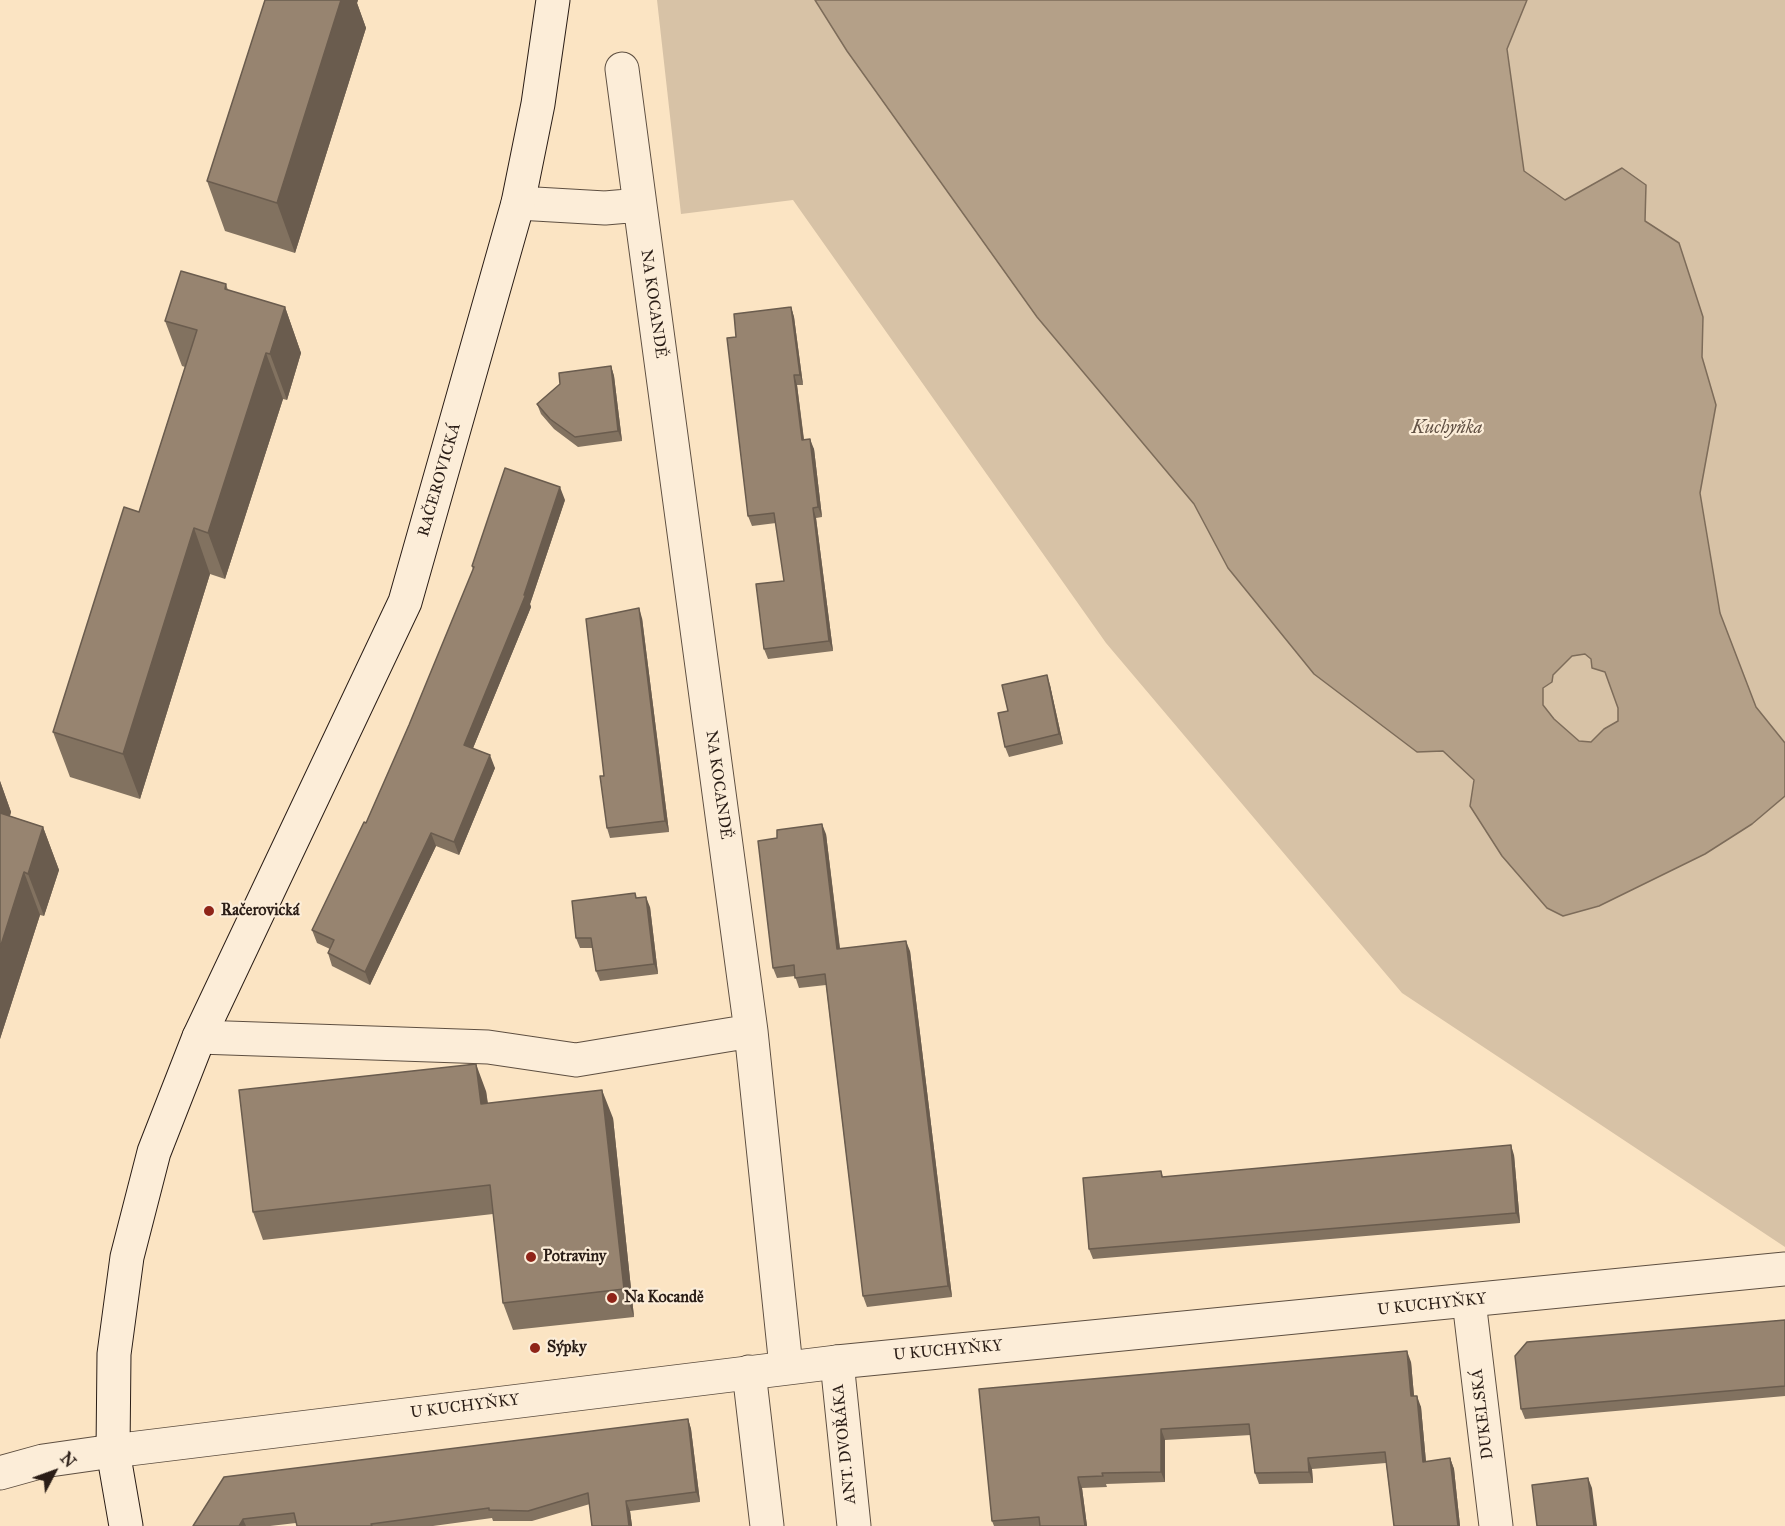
<!DOCTYPE html>
<meta charset="utf-8">
<style>
body{margin:0}
#map{position:relative;width:1785px;height:1526px;overflow:hidden;background:#fbe4c3;font-family:"IM FELL Great Primer",serif}
canvas{display:block}
.north{position:absolute;left:24px;top:1442px;width:60px;height:60px;-webkit-text-stroke:4px #fcedd8;paint-order:stroke;rotate:49deg;font-size:16px;font-weight:700;line-height:24px;text-align:center;color:#2a1d16}
.north::after{content:'';display:block;margin:auto;width:21px;height:27px;background:#2a1d16;clip-path:polygon(50% 0,100% 100%,50% 72%,0 100%)}
</style>
<div id="map">
<canvas width="1785" height="1526"></canvas>
<div class="north">N</div>
</div>
<script>
const c = document.querySelector('canvas').getContext('2d');
c.lineJoin = 'round';
function fill(path, color) { c.fillStyle = color; c.fill(path, 'evenodd'); }
const shape = rows => new Path2D(rows.map(r => 'M' + r).join(''));
function trace(path, color, width, dash) { c.strokeStyle = color; c.lineWidth = width; c.lineCap = dash ? 'butt' : 'round'; c.setLineDash(dash || []); c.stroke(path); }
function label(font, color, halo, rows, align = 'center') {
  c.font = font + ' "IM FELL Great Primer",serif'; c.lineWidth = 4.5; c.setLineDash([]); c.textBaseline = 'middle'; c.strokeStyle = halo; c.fillStyle = color; for (const [text, x, y, turn = 0] of rows) {
    c.save(); c.translate(x, y); c.rotate((+turn || 0) * Math.PI / 180); c.textAlign = isNaN(turn) ? turn : align; if (halo) c.strokeText(text, 0, 0); c.fillText(text, 0, 0); c.restore();
  }
}
fill(shape([
 [657,0,815,0,847,51,1037,317,1194,504,1228,568,1314,674,1443,751,1474,781,1470,806,1502,856,1752,824,1785,796,1785,1247,1402,993,1106,643,793,200,681,214],
 [1527,0,1785,0,1785,743,1756,707,1720,613,1700,493,1716,405,1702,357,1703,317,1679,243,1645,221,1646,185,1565,200,1524,171,1507,49],
 [1585,653,1591,659,1592,668,1605,672,1618,708,1618,721,1604,729,1591,742,1579,741,1554,719,1543,705,1543,688,1552,682,1553,675,1572,656]
]), '#d7c2a6');
const water = shape([
 [815,0,1527,0,1507,49,1524,171,1565,200,1622,168,1646,185,1645,221,1679,243,1703,317,1702,357,1716,405,1700,493,1720,613,1756,707,1785,743,1785,796,1752,824,1705,854,1599,906,1563,916,1547,908,1502,856,1470,806,1474,780,1443,751,1417,752,1314,674,1228,568,1194,504,1037,317,847,51,815,0],
 [1585,654,1591,659,1592,668,1605,672,1618,708,1618,721,1604,729,1591,742,1579,741,1554,719,1543,705,1543,688,1552,682,1553,675,1572,656,1585,654]
]);
fill(water, '#b4a088');
trace(water, '#7d6c5a', 1.5);
const minor = shape([
 [518,203,605,208,640,205,622,69],
 [640,205,751,1031,786,1367],
 [199,1037,488,1047,576,1060,751,1031],
 [1469,1301,1496,1526],
 [837,1362,854,1526],
 [749,1372,767,1526],
 [0,1473,43,1461,113,1451]
]);
const tertiary = shape([
 [113,1451,837,1362,1785,1269]
]);
const secondary = shape([
 [126,1526,113,1451,114,1354,127,1257,154,1152,199,1037,405,602,518,203,538,104,553,0]
]);
trace(minor, '#5e4f41', 35);
trace(tertiary, '#5e4f41', 35);
trace(secondary, '#2a1d16', 35);
trace(minor, '#fcedd8', 33);
trace(tertiary, '#fcedd8', 33);
trace(secondary, '#fcedd8', 33);
fill(shape([
 [265,0,358,0,357,3,366,28,295,253,225,231,207,181],
 [226,284,228,290,285,307,301,353,287,400,283,399,225,579,210,574,140,799,70,777,53,732,139,512,185,367,182,366,165,321],
 [791,307,794,317,803,385,797,385,804,439,814,449,822,517,816,518,833,651,768,659,764,649,784,581,776,523,752,526,748,516,736,337],
 [611,366,614,376,622,441,578,447,554,429,541,414,537,404],
 [565,500,530,604,531,607,473,748,495,768,459,855,436,846,370,985,332,966,328,953,330,949,317,943,312,930,366,823,409,725,473,570,472,566],
 [642,618,669,832,610,838,607,828,604,776],
 [1050,685,1063,744,1009,757,1005,747,1008,711],
 [0,781,11,812,10,816,43,827,59,870,44,916,40,915,0,1039],
 [826,834,840,948,910,951,952,1297,867,1307,863,1296,826,985,799,988,795,976,777,978,773,968],
 [650,907,658,974,600,981,596,971,593,948,580,948,576,938],
 [486,1091,488,1103,613,1118,634,1317,513,1330,503,1303,493,1214,263,1240,253,1212],
 [1514,1155,1520,1223,1093,1259,1089,1249,1161,1171,1163,1177],
 [1785,1320,1785,1396,1525,1419,1521,1409],
 [1411,1362,1414,1396,1421,1407,1426,1462,1450,1458,1454,1469,1460,1526,1394,1526,1386,1463,1312,1469,1313,1483,1259,1484,1255,1473,1251,1435,1165,1440,1165,1482,1106,1484,1107,1487,1082,1488,1087,1526,994,1526,992,1521,979,1389],
 [688,1419,691,1429,700,1502,630,1511,632,1526,592,1526,590,1504,532,1521,493,1521,492,1518,433,1526,297,1526,296,1523,270,1526,193,1526]
]), '#827260');
fill(shape([
 [341,0,358,0,357,3,366,28,295,253,277,203],
 [285,307,301,353,287,400,270,354],
 [791,307,794,317,803,385,800,375],
 [266,353,283,399,225,579,208,533],
 [611,366,614,376,622,441,618,431],
 [794,375,797,385,805,450,802,440],
 [810,439,814,449,822,517,818,507],
 [560,487,565,500,530,604,531,607,469,758,464,745,524,595],
 [813,508,816,518,833,651,829,641],
 [194,528,210,574,140,799,123,754],
 [639,608,642,618,669,832,665,821],
 [1047,675,1050,685,1063,744,1059,734],
 [490,755,495,768,459,855,454,842],
 [0,781,11,812,7,825,0,831],
 [822,824,826,834,841,959,837,949],
 [43,827,59,870,44,916,28,874],
 [431,833,436,846,370,985,365,972],
 [24,872,40,915,0,1039,0,948],
 [646,897,650,907,658,974,654,964],
 [906,941,910,951,952,1297,948,1286],
 [476,1064,486,1091,491,1132,481,1104],
 [602,1090,613,1118,634,1317,624,1289],
 [1511,1145,1514,1155,1520,1223,1516,1213],
 [1407,1351,1411,1362,1415,1407,1411,1396],
 [1417,1396,1421,1407,1427,1473,1423,1462],
 [688,1419,691,1429,700,1502,696,1492],
 [1161,1429,1165,1440,1165,1482,1161,1472],
 [1308,1458,1312,1469,1313,1483,1309,1472],
 [1450,1458,1454,1469,1460,1526,1458,1526],
 [1078,1477,1082,1488,1087,1526,1085,1526],
 [1588,1478,1592,1488,1597,1526,1594,1526],
 [626,1501,630,1511,632,1526,629,1526],
 [243,1519,246,1526,239,1526]
]), '#6a5c4e');
const building = shape([
 [265,0,341,0,277,203,207,181,265,0],
 [181,271,226,284,225,289,285,307,270,354,266,353,208,533,194,528,123,754,53,732,124,507,139,512,197,330,165,321,181,271],
 [791,307,800,375,794,375,802,440,810,439,818,507,813,508,829,641,764,649,756,584,784,581,774,513,748,516,727,338,736,337,734,314,791,307],
 [611,366,618,431,575,437,550,419,537,404,560,384,559,373,611,366],
 [505,468,560,487,524,595,526,594,464,745,490,755,454,842,431,833,365,972,328,953,334,940,312,930,364,822,366,823,409,725,474,567,472,566,505,468],
 [639,608,665,821,607,828,600,776,604,776,586,619,639,608],
 [1047,675,1059,734,1005,747,998,713,1008,711,1002,685,1047,675],
 [0,813,43,827,28,874,24,872,0,948,0,813],
 [822,824,837,949,906,941,948,1286,863,1296,825,974,795,978,794,965,773,968,758,841,777,838,777,830,822,824],
 [635,893,636,898,646,897,654,964,596,971,591,938,576,938,572,901,635,893],
 [476,1064,481,1104,602,1090,624,1289,503,1303,490,1185,253,1212,239,1090,476,1064],
 [1511,1145,1516,1213,1089,1249,1083,1178,1161,1171,1162,1177,1511,1145],
 [1785,1320,1785,1386,1521,1409,1515,1356,1527,1342,1785,1320],
 [1407,1351,1411,1396,1417,1396,1423,1462,1450,1458,1458,1526,1394,1526,1385,1452,1308,1458,1309,1472,1255,1473,1249,1424,1161,1429,1161,1472,1102,1473,1103,1476,1078,1477,1085,1526,1040,1526,1039,1517,992,1521,979,1389,1407,1351],
 [688,1419,696,1492,626,1501,629,1526,592,1526,588,1493,528,1511,489,1510,489,1508,371,1524,372,1526,297,1526,294,1513,243,1519,239,1526,193,1526,224,1477,688,1419],
 [1588,1478,1594,1526,1537,1526,1532,1485,1588,1478]
]);
fill(building, '#978470');
trace(building, '#6a5c4e', 1.5);
for (const [x, y, r, color] of [
 [209,911,6,"#8f2418"],
 [531,1257,6,"#8f2418"],
 [612,1298,6,"#8f2418"],
 [535,1348,6,"#8f2418"]
]) { const dot = new Path2D(); dot.arc(x, y, r, 0, 2 * Math.PI); c.fillStyle = color; c.fill(dot); trace(dot, '#fcedd8', 2); }
label('16px', '#2a1d16', '#fcedd8', [
 ["NA KOCANDĚ",653,304,82],
 ["RAČEROVICKÁ",440,480,-74],
 ["NA KOCANDĚ",718,785,82],
 ["U KUCHYŇKY",1432,1305,-6],
 ["U KUCHYŇKY",948,1351,-5],
 ["U KUCHYŇKY",465,1407,-7],
 ["DUKELSKÁ",1483,1414,-97],
 ["ANT. DVOŘÁKA",845,1444,-96]
]);
label('bold 16px', '#2a1d16', '#fcedd8', [
 ["Račerovická",221,911],
 ["Potraviny",543,1257],
 ["Na Kocandě",624,1298],
 ["Sýpky",547,1348]
], 'left');
label('italic 18px', '#615144', '#fcedd8', [
 ["Kuchyňka",1447,429]
]);
</script>
